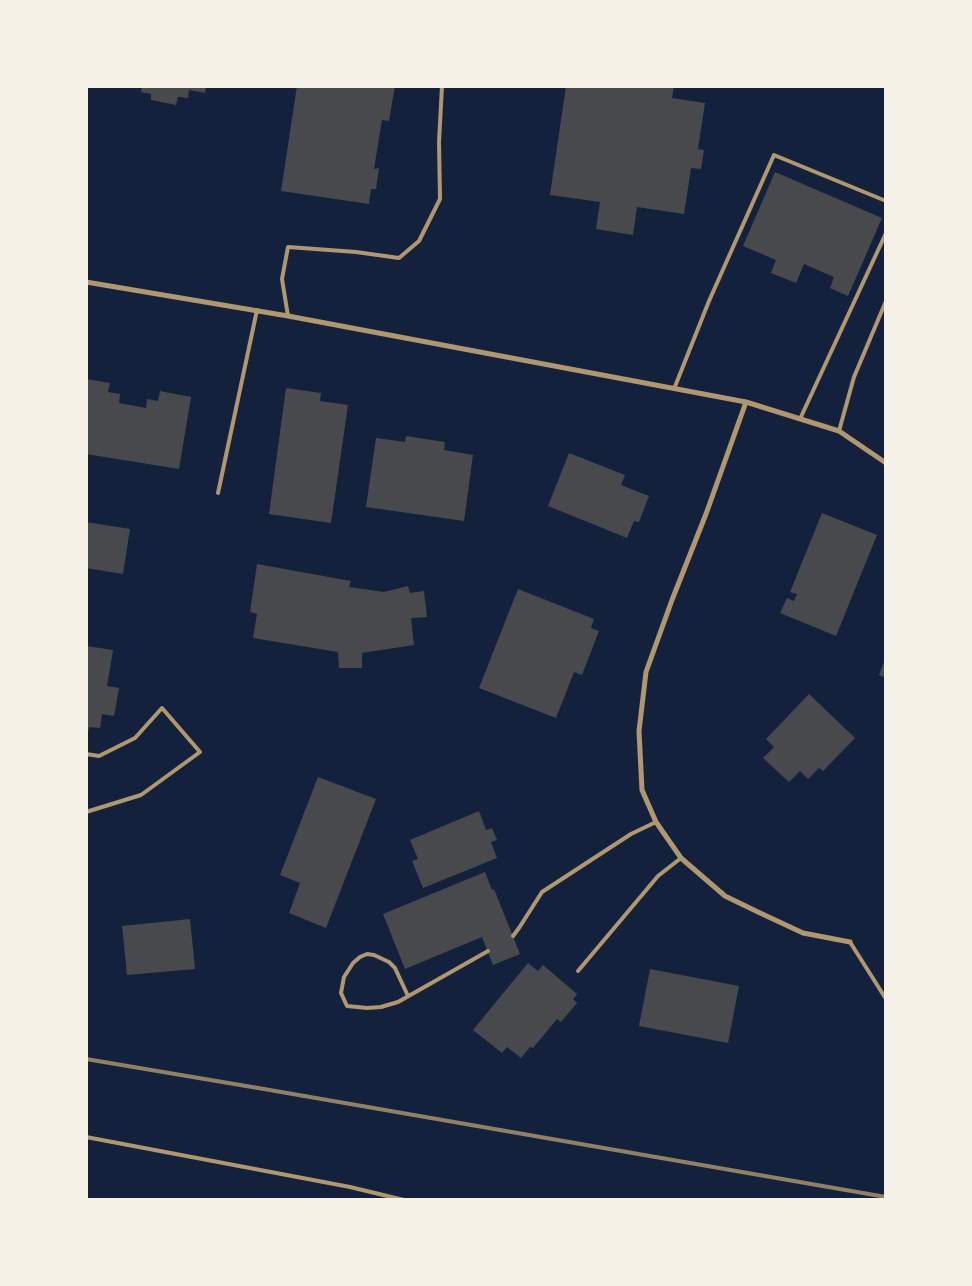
<!DOCTYPE html>
<style>
body{margin:0}
#map{position:relative;width:972px;height:1286px;overflow:hidden;background:#14213d;font-family:"PT Sans",sans-serif}
canvas{display:block}
.frame{position:absolute;inset:0;border:88px solid #f6f1e7;pointer-events:none}
</style>
<div id="map">
<canvas width="972" height="1286"></canvas>
<div class="frame"></div>
</div>
<script>
const c = document.querySelector('canvas').getContext('2d');
c.lineJoin = 'round';
function fill(path, color) { c.fillStyle = color; c.fill(path, 'evenodd'); }
const shape = rows => new Path2D(rows.map(r => 'M' + r).join(''));
function trace(path, color, width, dash) { c.strokeStyle = color; c.lineWidth = width; c.lineCap = dash ? 'butt' : 'round'; c.setLineDash(dash || []); c.stroke(path); }
fill(shape([
 [142,86,206,86,205,93,189,90,188,98,178,97,176,105,151,100,151,94,141,92],
 [297,86,395,86,389,121,382,120,374,169,379,168,376,189,371,189,369,204,281,191],
 [566,86,674,86,672,98,705,103,698,149,704,150,701,169,691,168,684,214,637,207,633,235,596,229,600,202,550,195],
 [775,172,882,218,848,296,830,288,834,277,804,264,796,283,771,273,776,260,743,246],
 [86,379,110,383,108,392,120,394,119,403,146,408,147,399,158,401,160,391,191,397,179,469,86,454],
 [286,388,321,393,320,401,348,405,331,523,269,514],
 [406,436,445,442,444,450,473,455,464,521,366,507,376,438,405,442],
 [569,453,625,475,621,485,649,496,639,522,634,521,627,538,548,506],
 [822,513,877,535,836,636,780,613,787,598,794,601,797,594,790,592],
 [86,522,130,529,123,574,86,568],
 [257,564,351,581,349,587,384,592,408,586,410,593,424,591,427,617,411,618,414,645,362,653,362,668,339,668,338,652,253,638,257,614,250,612],
 [518,589,594,619,591,628,599,631,582,675,574,672,556,718,479,688],
 [86,646,113,650,107,686,119,688,114,716,102,714,100,728,89,727,87,737,86,737],
 [886,657,886,678,879,675],
 [809,694,855,738,823,771,819,768,808,779,800,771,789,782,763,758,774,747,766,739],
 [318,777,376,799,326,928,289,913,300,883,280,875],
 [479,811,486,830,492,828,497,840,491,842,497,858,423,888,412,861,418,859,410,840],
 [485,872,492,890,494,889,520,954,493,965,482,937,405,969,383,914],
 [190,919,195,969,127,975,122,926],
 [528,963,538,971,543,965,577,994,573,999,577,1003,561,1022,557,1019,533,1048,530,1047,521,1058,507,1047,502,1053,473,1030],
 [650,969,739,986,728,1043,639,1026]
]), '#48494c');
trace(shape([
 [288,316,282,279,288,247,356,252,399,258,419,241,440,199,439,142,442,86],
 [674,389,709,301,774,155,886,201],
 [800,419,886,233],
 [839,431,854,377,886,301],
 [218,493,257,310],
 [86,754,99,756,135,738,162,708,200,752,141,795,86,812],
 [513,936,519,928,542,892,631,834,656,822],
 [850,942,886,999],
 [578,971,658,876,681,858],
 [408,996,395,968,389,962,374,955,367,954,360,957,353,963,344,977,341,993,347,1006,367,1008,381,1007,398,1002,488,951],
 [86,1137,350,1187,404,1200]
]), '#b1986c', 4);
trace(shape([
 [86,282,288,316,746,402,839,431,886,463],
 [746,402,706,514,672,600,646,672,639,731,642,790,656,822,681,858,725,896,758,912,803,933,850,942]
]), '#b1986c', 5);
trace(shape([
 [86,1059,264,1089,886,1197]
]), '#918062', 4);
</script>
